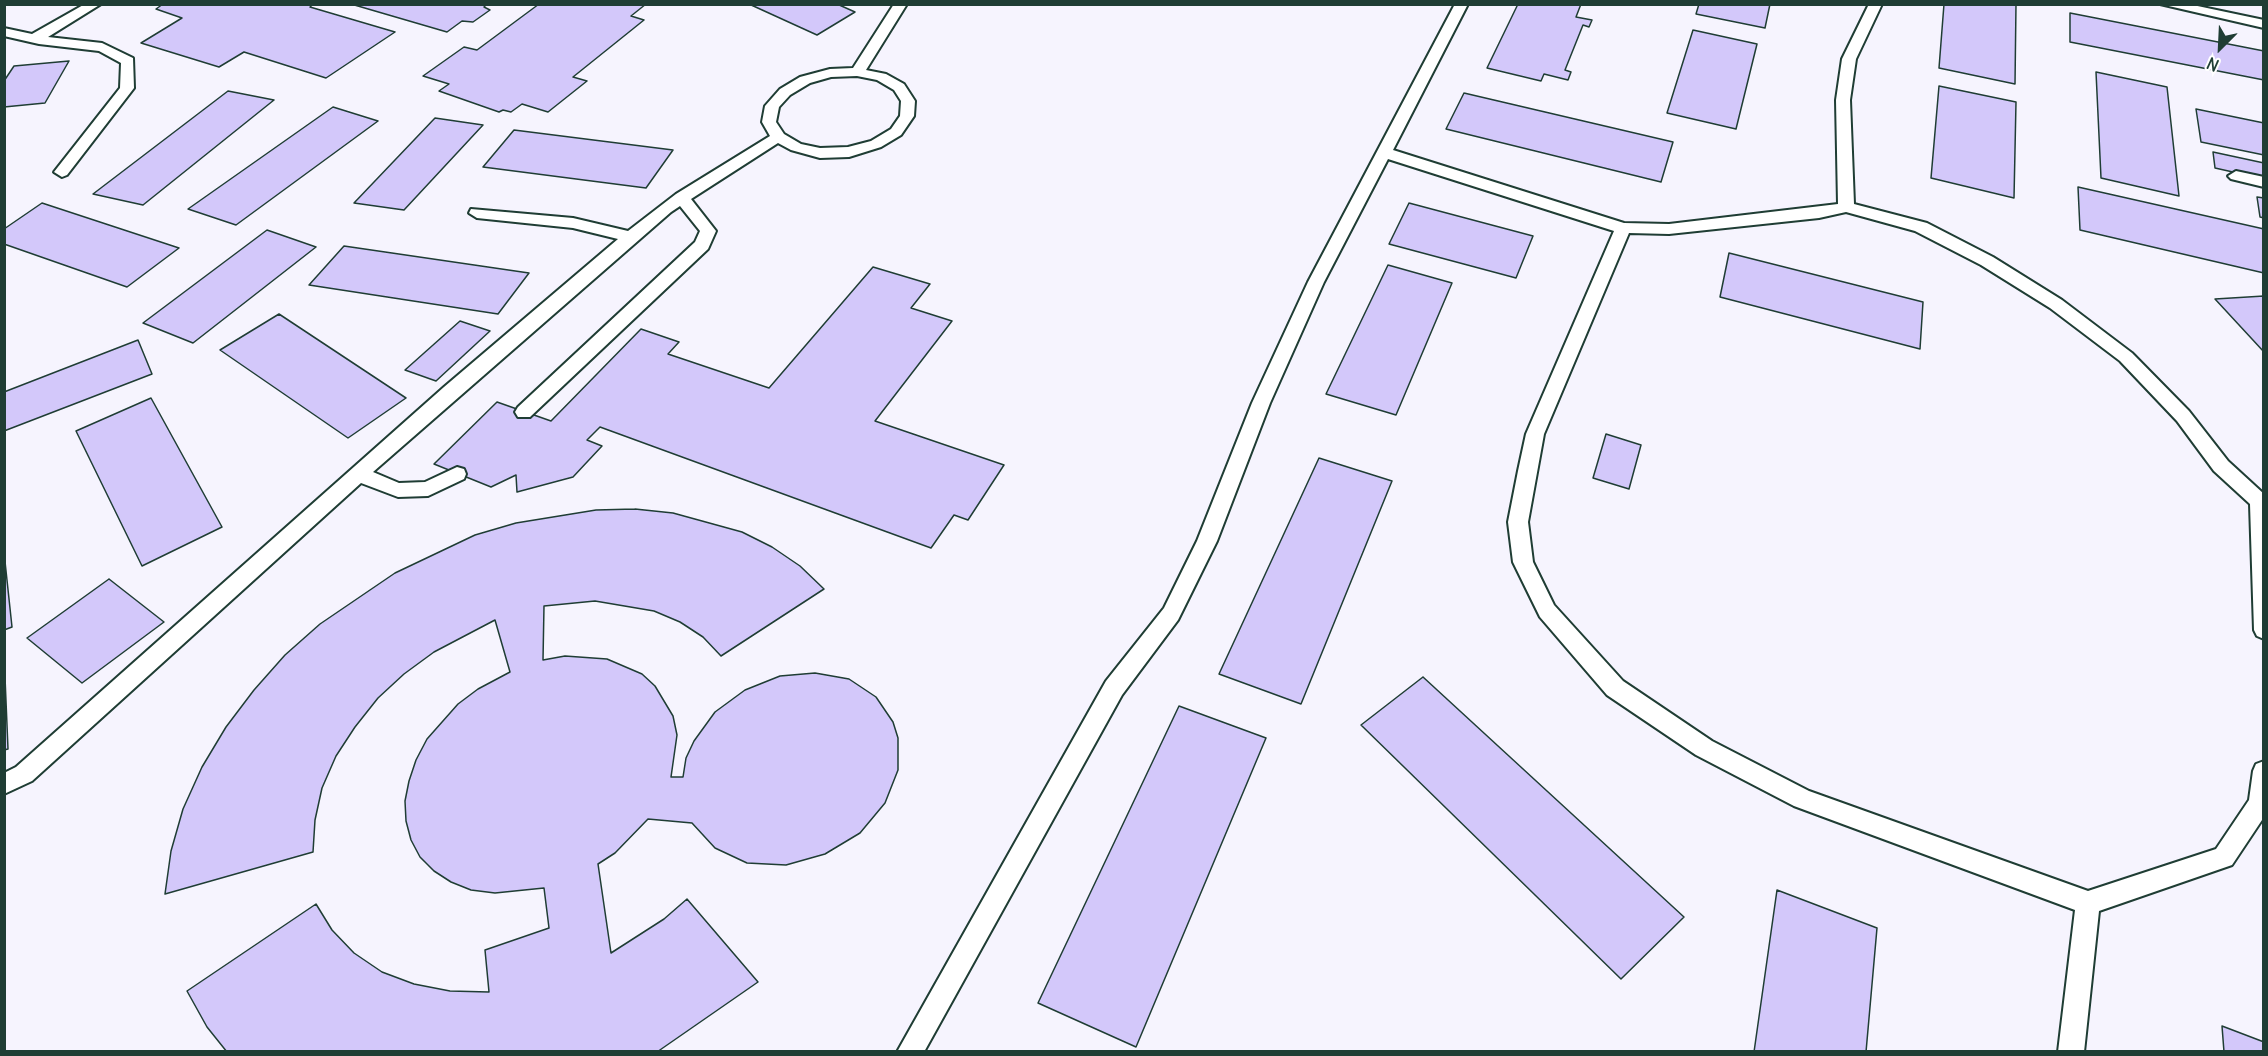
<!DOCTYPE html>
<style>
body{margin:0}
#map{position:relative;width:2268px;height:1056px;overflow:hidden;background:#f6f4fe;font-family:Delius,sans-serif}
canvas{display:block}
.frame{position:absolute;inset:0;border:6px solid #1f3d34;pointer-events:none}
.north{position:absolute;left:2190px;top:18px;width:60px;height:60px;-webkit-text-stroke:4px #fff;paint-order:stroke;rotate:204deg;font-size:16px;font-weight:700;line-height:24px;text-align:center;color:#1f3d34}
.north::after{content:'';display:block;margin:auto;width:21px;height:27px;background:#1f3d34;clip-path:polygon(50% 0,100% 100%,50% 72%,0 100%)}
</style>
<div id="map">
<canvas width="2268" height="1056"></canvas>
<div class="frame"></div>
<div class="north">N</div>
</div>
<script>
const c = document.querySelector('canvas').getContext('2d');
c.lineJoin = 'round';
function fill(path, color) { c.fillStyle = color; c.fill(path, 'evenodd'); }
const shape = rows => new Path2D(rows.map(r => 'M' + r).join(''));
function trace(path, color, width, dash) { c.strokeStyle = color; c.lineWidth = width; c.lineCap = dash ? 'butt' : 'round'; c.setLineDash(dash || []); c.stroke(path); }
const building = shape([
 [163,4,314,4,310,7,395,32,326,78,244,52,219,67,141,43,182,18,156,9,163,4],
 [351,4,487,4,484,7,490,10,473,22,462,21,447,32,351,4],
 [539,4,646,4,631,16,644,20,573,77,587,81,548,112,522,104,511,112,503,110,499,112,439,91,449,84,423,76,464,47,477,50,539,4],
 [749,4,837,4,855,12,817,35,749,4],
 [1518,4,1581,4,1576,17,1592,20,1589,27,1583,25,1565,70,1571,72,1568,80,1544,74,1541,81,1487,68,1518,4],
 [1699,4,1770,4,1765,28,1696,14,1699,4],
 [1944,4,2016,4,2015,84,1939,68,1944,4],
 [2070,13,2264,51,2264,80,2070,42,2070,13],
 [1693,30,1757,44,1736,129,1667,113,1693,30],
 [69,61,45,103,4,107,4,81,14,66,69,61],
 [2096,72,2167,87,2179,196,2101,178,2096,72],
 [1939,86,2016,102,2014,198,1931,178,1939,86],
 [228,91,274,100,143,205,93,194,228,91],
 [1464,93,1673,142,1661,182,1446,129,1464,93],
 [333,107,378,121,236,225,188,209,333,107],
 [2196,109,2264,123,2264,155,2201,142,2196,109],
 [435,118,483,125,404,210,354,203,435,118],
 [514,130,673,150,646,188,483,167,514,130],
 [2213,152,2264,163,2264,179,2215,168,2213,152],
 [2078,187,2264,229,2264,273,2080,230,2078,187],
 [2257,197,2264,198,2264,218,2260,217,2257,197],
 [42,203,179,248,127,287,4,244,4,229,42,203],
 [1409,203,1533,236,1516,278,1389,244,1409,203],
 [267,230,316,247,193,343,143,323,267,230],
 [344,246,529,273,498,314,309,285,344,246],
 [1729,253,1923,302,1920,349,1720,297,1729,253],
 [1388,265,1452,283,1396,415,1326,394,1388,265],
 [873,267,930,284,911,308,952,321,875,421,1004,465,968,520,954,515,931,548,600,427,587,440,602,446,573,477,517,492,516,475,491,487,434,464,497,402,551,421,641,329,679,342,668,354,769,388,873,267],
 [2264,296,2264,352,2215,299,2264,296],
 [279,314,406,398,348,438,220,350,279,314],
 [460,321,490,331,436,381,405,370,460,321],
 [138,340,152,374,4,431,4,392,138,340],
 [151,398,222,527,142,566,76,431,151,398],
 [1606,434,1641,445,1629,489,1593,478,1606,434],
 [1319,458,1392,481,1301,704,1219,674,1319,458],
 [635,509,673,513,742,532,772,547,800,566,824,589,721,656,703,637,680,622,654,611,595,601,544,606,543,660,565,656,607,659,642,674,655,686,673,716,677,735,671,777,683,777,686,758,694,741,715,712,745,690,780,676,815,673,849,679,876,697,893,722,898,738,898,770,885,803,860,833,825,854,786,865,747,863,715,848,692,823,648,819,615,853,598,864,611,953,664,919,687,899,758,982,657,1052,227,1052,207,1027,187,991,316,904,332,930,354,953,382,972,414,984,450,991,489,992,485,950,549,928,544,888,495,893,471,890,451,882,434,871,420,857,411,840,406,821,405,801,409,781,416,760,427,739,458,704,478,689,510,672,495,620,434,652,404,674,378,698,355,727,336,756,322,788,315,820,313,852,165,894,171,851,183,809,202,767,226,727,254,690,285,655,320,624,395,573,475,535,516,523,596,510,635,509],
 [4,552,12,627,4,630,4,552],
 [109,579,164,622,82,683,27,638,109,579],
 [5,677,8,749,4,750,4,677,5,677],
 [1423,677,1684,917,1621,979,1361,725,1423,677],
 [1179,706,1266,738,1136,1047,1038,1003,1179,706],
 [1777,890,1877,928,1866,1052,1754,1052,1777,890],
 [2222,1026,2264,1042,2264,1052,2224,1052,2222,1026]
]);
fill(building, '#d3c8fa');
trace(building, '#1f3d34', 1.5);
const service = shape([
 [85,4,101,4,48,37,102,43,133,58,134,88,67,175,62,177,54,172,120,88,121,63,99,51,39,44,4,36,4,28,32,34,85,4],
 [894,4,907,4,866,70,886,74,904,84,915,101,914,116,901,135,881,147,849,157,820,158,791,150,778,143,691,199,716,231,708,249,530,417,518,417,515,412,518,407,695,242,700,231,680,206,671,212,373,472,399,483,425,482,457,467,464,469,466,474,464,479,428,496,398,497,361,483,32,781,4,794,4,773,16,767,444,387,618,239,573,228,477,218,469,213,471,209,573,218,628,231,676,194,770,136,762,122,765,106,780,89,800,77,830,69,853,68,894,4],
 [857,76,877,80,894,90,901,101,900,116,891,129,871,141,848,147,820,148,801,144,784,134,776,122,779,107,790,95,810,83,831,77,857,76],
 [1455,4,1468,4,1393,150,1624,223,1669,224,1838,204,1836,100,1842,59,1869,4,1882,4,1856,59,1850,100,1854,204,1927,223,1993,257,2062,300,2132,353,2189,411,2228,461,2264,494,2264,639,2257,636,2254,630,2250,504,2214,471,2177,421,2120,361,2050,308,1981,265,1915,231,1846,212,1819,218,1669,234,1629,233,1544,434,1528,522,1533,562,1554,605,1623,681,1712,741,1809,791,2088,891,2216,849,2249,800,2253,771,2256,764,2264,761,2264,817,2232,865,2099,911,2084,1052,2058,1052,2075,910,1794,806,1696,755,1607,695,1540,617,1513,562,1508,522,1518,471,1526,434,1614,231,1388,159,1324,282,1270,403,1217,541,1178,620,1122,695,924,1052,897,1052,1106,681,1164,608,1197,541,1252,403,1308,282,1455,4],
 [2160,4,2188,4,2264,20,2264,28,2160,4],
 [2236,171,2264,177,2264,187,2231,179,2228,176,2236,171]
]);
trace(service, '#1f3d34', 4);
fill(service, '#fff');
</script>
